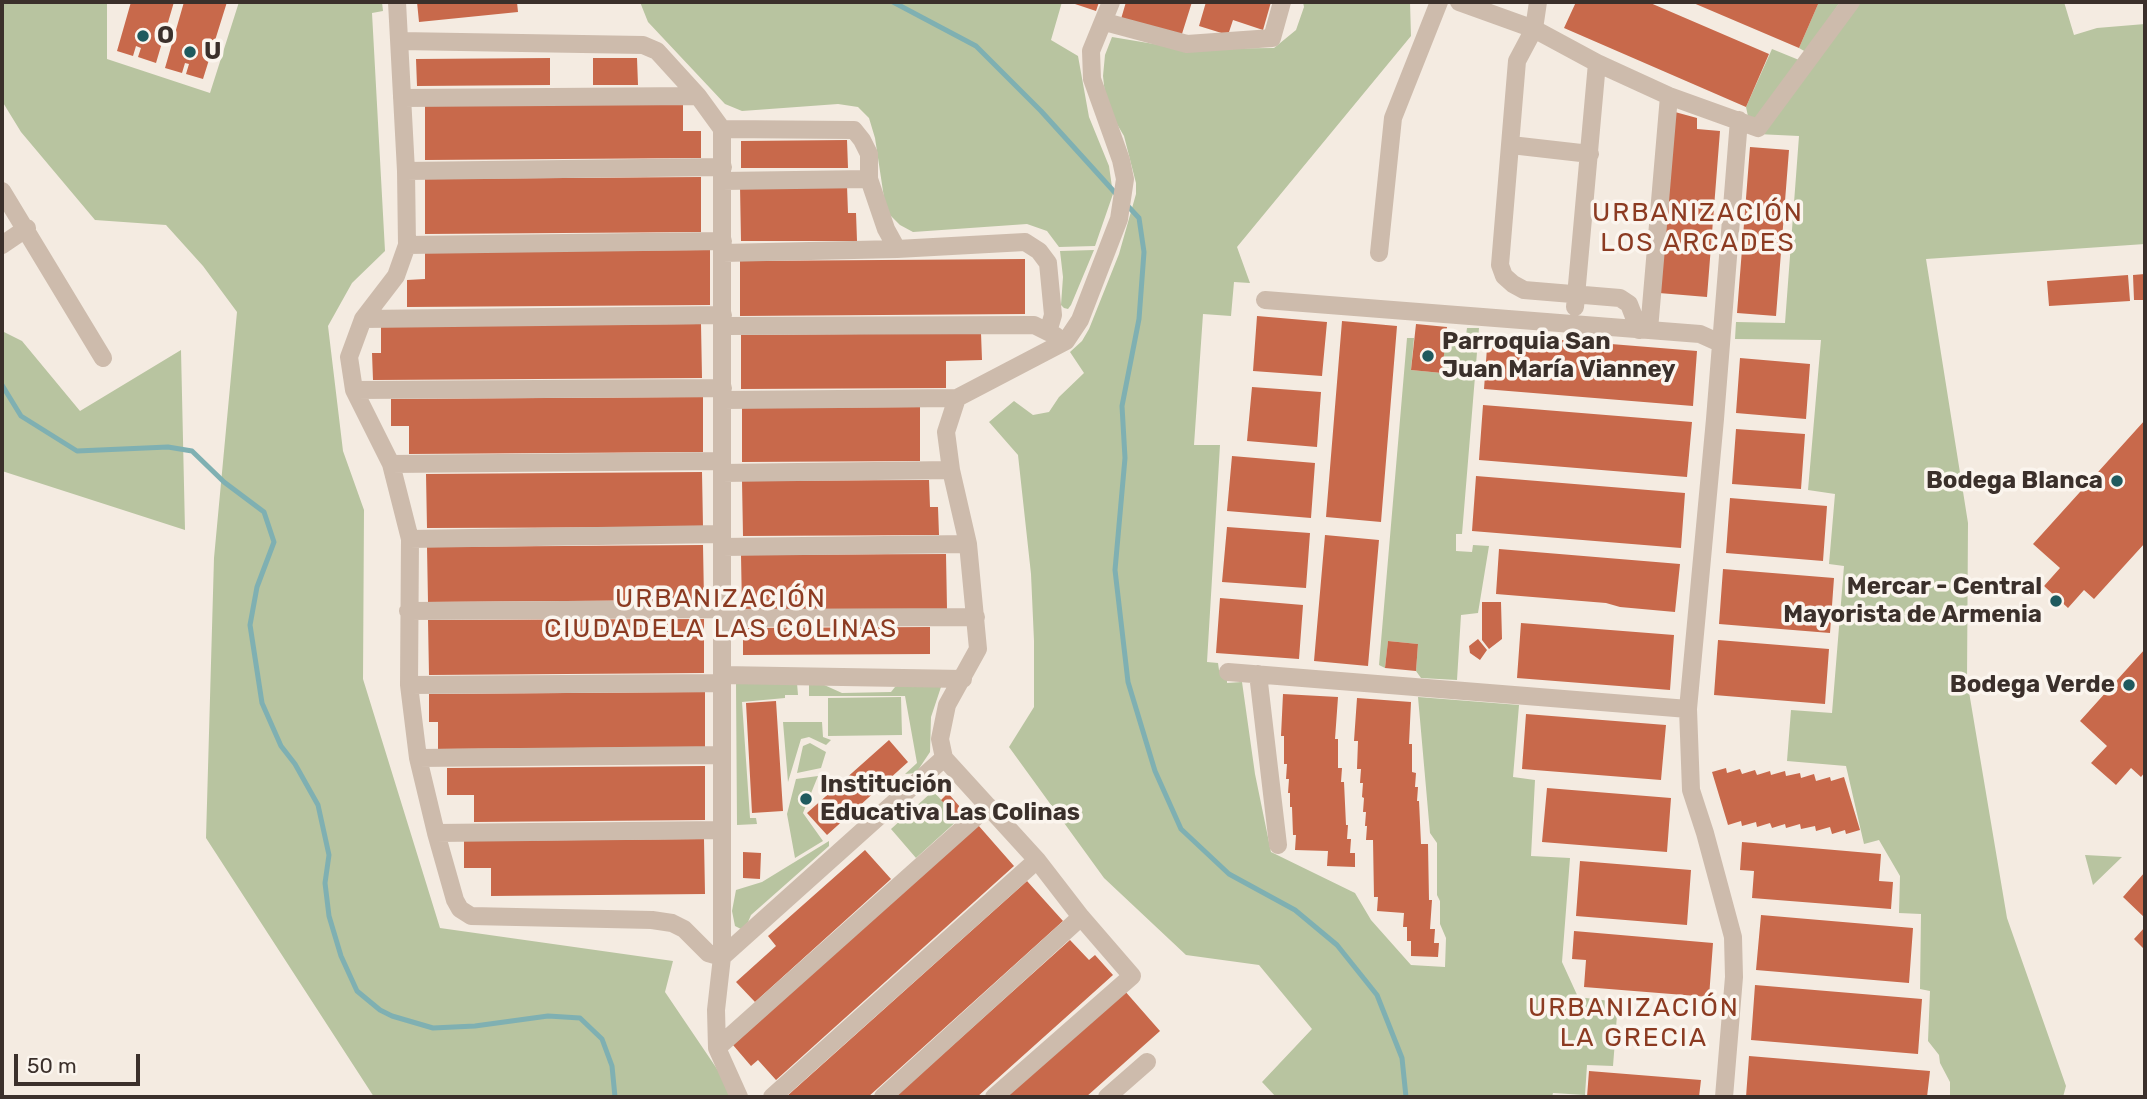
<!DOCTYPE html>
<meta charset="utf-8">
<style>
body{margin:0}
#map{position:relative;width:2147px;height:1099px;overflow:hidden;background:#f4ebe1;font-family:Rubik,sans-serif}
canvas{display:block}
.frame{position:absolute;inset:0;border:4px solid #3b302b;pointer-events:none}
.scale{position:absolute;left:14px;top:1054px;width:126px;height:32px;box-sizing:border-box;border:4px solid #3b302b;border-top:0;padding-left:9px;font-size:21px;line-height:24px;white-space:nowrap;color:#3b302b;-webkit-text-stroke:5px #fbf5ee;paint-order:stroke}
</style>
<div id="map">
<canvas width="2147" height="1099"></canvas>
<div class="frame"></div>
<div class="scale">50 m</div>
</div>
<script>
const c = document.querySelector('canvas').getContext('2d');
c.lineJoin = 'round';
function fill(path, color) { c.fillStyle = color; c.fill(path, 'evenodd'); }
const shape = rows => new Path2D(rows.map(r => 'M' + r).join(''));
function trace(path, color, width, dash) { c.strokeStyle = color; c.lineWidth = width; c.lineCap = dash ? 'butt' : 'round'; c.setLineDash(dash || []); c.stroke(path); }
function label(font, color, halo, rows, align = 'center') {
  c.font = font + ' Rubik,sans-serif'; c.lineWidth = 7; c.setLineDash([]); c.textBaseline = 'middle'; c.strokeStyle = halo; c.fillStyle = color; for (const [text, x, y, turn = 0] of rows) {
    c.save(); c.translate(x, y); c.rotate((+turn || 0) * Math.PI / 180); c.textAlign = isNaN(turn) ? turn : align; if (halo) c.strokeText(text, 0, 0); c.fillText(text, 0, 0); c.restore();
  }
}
fill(shape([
 [2,2,107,2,107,59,210,93,239,2,382,2,383,11,372,13,385,251,352,283,328,326,343,451,364,510,363,679,440,928,673,961,665,992,736,1097,374,1097,206,838,214,558,237,312,203,266,166,225,95,220,21,132,2,101],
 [640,2,1062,2,1051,40,1078,56,1089,117,1109,166,1113,194,1095,246,1059,247,1047,231,1027,224,913,232,900,225,886,211,875,138,869,118,858,107,838,104,742,111,725,104,648,22],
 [1303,2,1410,2,1411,36,1237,247,1250,283,1234,282,1231,316,1203,314,1194,445,1220,445,1207,662,1218,663,1219,670,1227,675,1227,683,1242,682,1255,774,1271,852,1355,893,1371,920,1411,965,1445,967,1446,938,1440,924,1440,901,1437,895,1437,843,1430,833,1418,697,1519,705,1513,777,1535,780,1531,856,1570,858,1562,962,1578,997,1618,1002,1613,1066,1587,1065,1585,1095,1553,1093,1552,1097,1276,1097,1262,1082,1312,1029,1259,965,1186,955,1104,878,1009,747,1034,707,1034,641,1031,574,1018,455,989,422,1014,401,1033,415,1049,412,1059,397,1084,373,1070,352,1082,341,1089,329,1119,254,1136,194,1136,183,1124,136,1111,114,1105,95,1103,76,1105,55,1112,37,1184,49,1274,48,1296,30,1304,7],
 [1819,2,1840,2,1806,52,1799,48],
 [1858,2,2064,2,2074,35,2097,28,2145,24,2145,244,1926,259,1968,523,1967,680,2007,918,2066,1086,2063,1097,1950,1097,1950,1082,1940,1063,1939,1055,1928,1041,1930,991,1920,989,1921,914,1899,913,1900,876,1879,840,1864,844,1846,766,1787,761,1791,710,1832,713,1844,566,1829,564,1835,494,1808,490,1821,340,1735,339,1736,322,1785,323,1799,136,1757,134],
 [1772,49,1799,60,1758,123,1749,121,1746,107],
 [1094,250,1071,305,1068,309,1064,308,1061,305,1063,277,1060,251],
 [1467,328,1479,328,1462,534,1456,534,1456,551,1472,552,1473,545,1489,546,1478,613,1461,615,1457,680,1421,678,1416,671,1418,644,1388,641,1385,668,1379,665,1407,338,1414,338,1411,370,1442,373,1445,342,1465,343],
 [2,331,22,341,80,411,181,350,185,530,2,471],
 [907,682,941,687,931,717,930,752,916,773,905,774,917,763,905,696,809,696,809,683,822,684,842,693,891,692,895,687],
 [736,683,797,683,798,695,785,695,785,698,742,702,750,818,756,818,757,824,737,825],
 [901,697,902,735,828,736,828,698],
 [783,722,822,722,823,737,831,740,826,745,809,737,801,739,788,782],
 [810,743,826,752,821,768,797,773,803,746],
 [818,776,803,813,823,841,795,858,787,814,796,779],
 [933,791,959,819,916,858,891,829],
 [829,841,829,846,751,915,748,922,741,929,735,926,732,911,736,890,762,882],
 [2085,855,2122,857,2093,885]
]), '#b8c4a0');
trace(shape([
 [893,2,976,46,1041,111,1118,196],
 [1125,203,1139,218,1144,252,1139,319,1122,406,1125,458,1115,570,1128,682,1155,771,1181,829,1229,874,1295,910,1337,945,1377,995,1402,1058,1406,1097],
 [2,385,21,416,77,451,168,447,192,451,224,482,264,512,274,542,257,587,250,625,262,703,281,746,295,764,318,805,329,855,325,883,329,916,341,956,357,991,380,1010,392,1016,433,1028,475,1026,548,1016,580,1018,602,1039,612,1066,615,1097]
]), '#7fb0b2', 5);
fill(shape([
 [131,2,174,2,156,63,138,57,141,48,136,46,133,56,117,51],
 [184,2,227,2,203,79,186,74,189,64,185,63,182,73,165,68],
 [417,2,517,2,518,12,419,22],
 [1069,2,1099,2,1096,11],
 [1126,2,1192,2,1181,37,1121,19],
 [1206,2,1271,2,1263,30,1233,20,1228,35,1199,26],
 [1576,2,1648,2,1769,54,1746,107,1564,28],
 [1691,2,1819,2,1799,48],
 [550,58,550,85,417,86,416,59],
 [593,58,637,58,638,85,593,85],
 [683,104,683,131,701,131,701,158,425,160,425,105],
 [1675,112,1697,118,1697,129,1720,131,1707,297,1659,293],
 [847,140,848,168,741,168,741,141],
 [1750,147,1789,150,1776,316,1737,313],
 [701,177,701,232,425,234,425,179],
 [740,186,847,186,848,213,856,213,857,241,741,241],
 [710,250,710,305,407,307,407,280,425,279,425,252],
 [1025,259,1025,314,740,316,740,261],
 [2145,274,2145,300,2134,300,2133,275],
 [2128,275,2130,301,2049,306,2047,281],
 [1257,316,1327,322,1322,376,1253,371],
 [1342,321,1397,326,1381,522,1326,517],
 [701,324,702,378,373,380,372,353,381,353,381,326],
 [1416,324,1447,327,1442,373,1411,370],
 [981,333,982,360,946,361,946,388,741,389,741,335],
 [1488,334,1697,351,1693,406,1484,389],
 [1740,358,1810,364,1806,419,1736,413],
 [1252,387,1321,392,1317,447,1247,441],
 [703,397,703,452,409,454,409,426,391,426,391,399],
 [1483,405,1692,422,1687,477,1479,460],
 [920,407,920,461,742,462,742,408],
 [2145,420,2145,543,2094,599,2084,590,2068,608,2044,586,2060,568,2033,544],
 [1736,429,1805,434,1801,489,1732,484],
 [1232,456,1315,463,1311,518,1227,511],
 [702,472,703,527,427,528,426,474],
 [1476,476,1685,493,1681,548,1472,531],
 [929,480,930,507,938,507,939,535,743,536,742,481],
 [1730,498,1827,506,1823,561,1726,553],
 [1227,527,1310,533,1306,588,1222,582],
 [1325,535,1379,540,1368,666,1314,661],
 [703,545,704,600,428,602,427,547],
 [1499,549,1680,564,1675,612,1620,607,1606,603,1496,594],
 [946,554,947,609,742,610,741,555],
 [1723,569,1834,578,1830,633,1719,624],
 [1220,598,1303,605,1299,659,1216,653],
 [1482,602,1501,602,1502,639,1489,649,1482,640],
 [704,619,704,673,429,675,428,620],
 [1521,623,1674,635,1670,690,1517,678],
 [930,627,930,654,743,655,743,628],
 [1478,639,1487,650,1480,660,1470,653,1469,646],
 [1718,640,1829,649,1825,704,1714,695],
 [1388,641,1418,644,1416,671,1385,668],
 [2145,649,2145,772,2141,777,2131,768,2116,785,2091,763,2107,746,2080,721],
 [705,692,705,747,438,749,438,722,429,722,429,694],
 [1283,694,1338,697,1335,739,1338,739,1338,768,1342,768,1341,782,1344,782,1346,825,1348,825,1347,839,1351,839,1350,853,1355,853,1355,867,1327,866,1328,851,1295,850,1296,835,1293,835,1292,807,1290,807,1290,793,1288,793,1289,779,1286,779,1287,764,1284,764,1284,736,1281,736],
 [1357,698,1411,702,1409,744,1412,744,1412,772,1416,773,1415,787,1418,787,1417,801,1419,801,1421,844,1428,844,1429,900,1432,900,1430,929,1435,929,1434,943,1439,943,1438,957,1411,956,1411,941,1407,941,1407,927,1403,927,1404,913,1377,911,1378,897,1374,897,1373,840,1366,840,1367,826,1365,826,1366,812,1363,812,1364,798,1362,797,1363,783,1360,783,1361,769,1357,769,1358,741,1354,741],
 [776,701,783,811,752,813,746,703],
 [1526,714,1666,725,1661,780,1522,769],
 [889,740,908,762,827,835,807,813],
 [705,766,705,820,474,822,474,795,447,795,447,768],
 [1726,768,1727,773,1740,769,1742,774,1755,770,1757,775,1770,771,1771,775,1785,771,1786,776,1800,773,1801,778,1814,774,1816,781,1830,777,1831,781,1844,777,1860,830,1846,834,1845,830,1832,834,1830,827,1816,831,1815,826,1801,829,1800,824,1786,828,1785,824,1772,828,1770,823,1757,827,1756,822,1742,826,1741,821,1728,825,1712,772],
 [1547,788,1671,798,1667,852,1542,842],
 [948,793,966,814,959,819,941,800],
 [978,825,1014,866,776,1080,758,1060,751,1066,733,1045],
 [704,839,705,894,491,896,491,868,464,868,464,841],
 [1742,842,1881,854,1879,881,1893,882,1891,909,1752,898,1754,871,1740,870],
 [865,850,891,879,755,1002,736,982,776,946,768,936],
 [743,852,761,853,760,879,743,878],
 [1580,861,1691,870,1687,925,1576,916],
 [2145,872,2145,918,2123,897],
 [1027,881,1063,921,868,1097,786,1097],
 [1761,915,1913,928,1909,983,1756,970],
 [2145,927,2145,950,2134,939],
 [1574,931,1713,943,1709,997,1584,987,1586,960,1572,959],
 [1070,940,1089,960,1095,955,1113,975,977,1097,895,1097],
 [1755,985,1922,999,1918,1054,1751,1040],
 [1124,990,1160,1031,1086,1097,1004,1097],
 [1749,1056,1930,1071,1927,1097,1746,1097],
 [1589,1071,1701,1080,1699,1097,1587,1097]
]), '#c8694b');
trace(shape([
 [397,2,406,171,407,245,396,276,363,319,349,357,354,390,391,464,410,539,409,685,418,758,436,833,455,900,460,909,471,916,652,920,672,923,684,929,708,953,722,957],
 [1459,2,1534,29,1597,63,1669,96,1758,128,1851,2],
 [1538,2,1534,29,1517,61,1500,265,1504,276,1513,284,1524,290,1620,298,1629,304,1639,330],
 [1105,22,1187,44,1272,38,1282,2],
 [400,41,643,45,657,51,698,96,722,129,722,957,716,1010,717,1048,739,1097],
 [402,98,698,96],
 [722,129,854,130,862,140,869,154,869,179,886,229,897,249,1025,242,1039,251,1048,263,1053,315,1048,332],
 [1511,145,1590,154],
 [406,171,723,167],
 [722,181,869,179],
 [2,191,103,358],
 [2,245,27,228],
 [407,245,723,241],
 [723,253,897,249],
 [1379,253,1393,118,1439,2],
 [1265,300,1700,334,1720,343],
 [1575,307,1597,63],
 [363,319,723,315],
 [723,326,1034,325,1056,336],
 [1649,330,1669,96],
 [354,390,723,388],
 [723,400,957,398],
 [391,464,722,461],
 [722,473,951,470],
 [410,539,722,534],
 [722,547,968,544],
 [408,611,722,609],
 [722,618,976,617],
 [1228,672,1688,709],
 [1258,674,1278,845],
 [722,675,963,679],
 [409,685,722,683],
 [418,758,722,755],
 [436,833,721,830],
 [722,957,944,758],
 [717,1048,988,806],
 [772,1097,1037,860],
 [883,1097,1081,917],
 [994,1097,1132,976,1081,917,1037,860,944,758,940,739,947,705,978,649,968,544,951,470,946,432,957,398,1066,341,1080,320,1119,219,1125,179,1121,160,1092,79,1091,51,1111,2],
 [1107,1097,1147,1062],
 [1724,1097,1734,977,1733,937,1705,833,1691,790,1688,709,1715,419,1739,120]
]), '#cdbbac', 18);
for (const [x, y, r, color] of [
 [143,36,7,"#1f5a5e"],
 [190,52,7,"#1f5a5e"],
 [1428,356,7,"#1f5a5e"],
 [2117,481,7,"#1f5a5e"],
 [2056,601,7,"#1f5a5e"],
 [2129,685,7,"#1f5a5e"],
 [806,799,7,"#1f5a5e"]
]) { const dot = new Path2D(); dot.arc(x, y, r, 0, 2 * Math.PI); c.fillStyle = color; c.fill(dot); trace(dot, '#fbf5ee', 2.5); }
label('bold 24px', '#3b302b', '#fbf5ee', [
 ["O",157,36],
 ["U",204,52],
 ["Parroquia San",1442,342],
 ["Juan María Vianney",1442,370],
 ["Bodega Blanca",2103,481,"right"],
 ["Mercar - Central",2042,587,"right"],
 ["Mayorista de Armenia",2042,615,"right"],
 ["Bodega Verde",2115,685,"right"],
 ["Institución",820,785],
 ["Educativa Las Colinas",820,813]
], 'left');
c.letterSpacing = '2px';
label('26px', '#8c3b22', '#fbf5ee', [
 ["URBANIZACIÓN",1698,213],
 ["LOS ARCADES",1698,243],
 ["URBANIZACIÓN",721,599],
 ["CIUDADELA LAS COLINAS",721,629],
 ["URBANIZACIÓN",1634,1008],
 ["LA GRECIA",1634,1038]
]);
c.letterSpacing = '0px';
</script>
